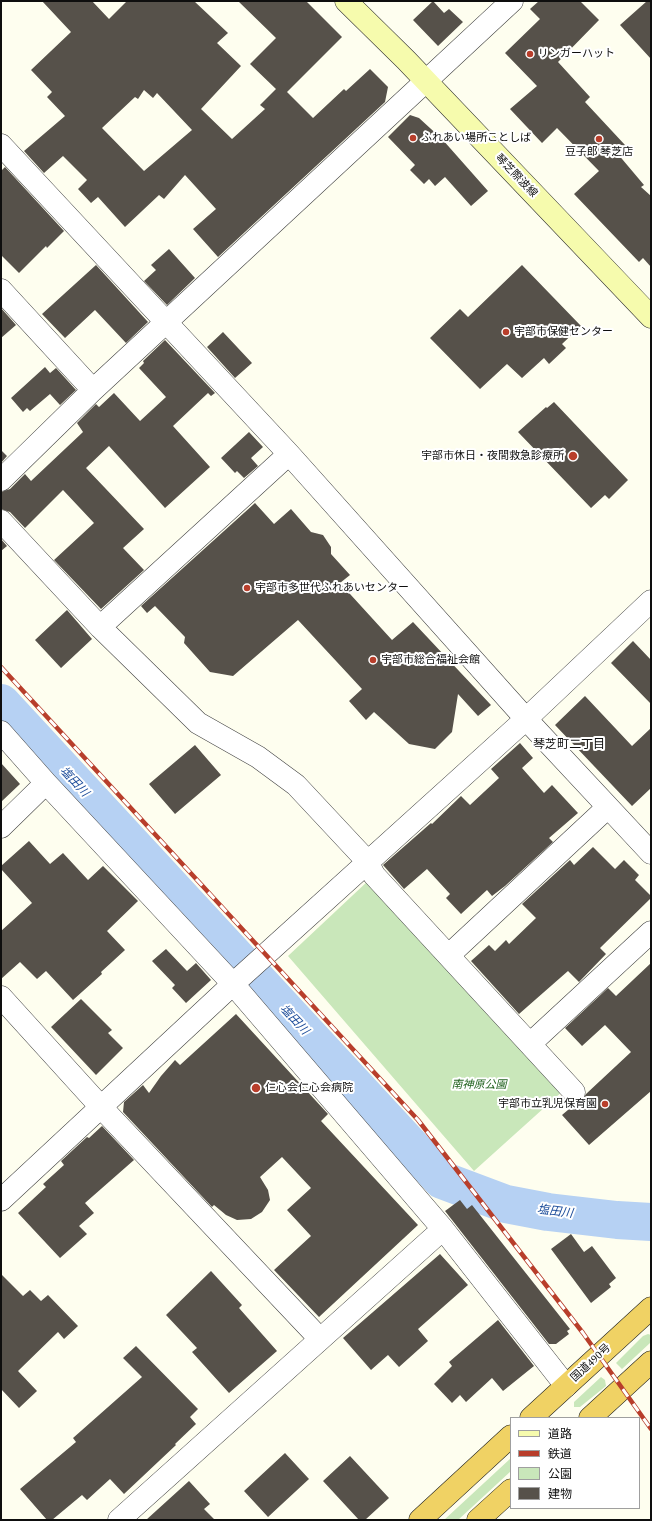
<!DOCTYPE html>
<meta charset="utf-8">
<style>
body{margin:0}
#map{position:relative;width:652px;height:1521px;overflow:hidden;background:#fefeef;font-family:"Source Serif 4","Noto Sans JP",serif}
canvas{display:block}
.frame{position:absolute;inset:0;border:2px solid #0e0e0e;pointer-events:none}
.legend{position:absolute;left:510px;top:1417px;width:130px;height:92px;box-sizing:border-box;background:#fff;border:1px solid #9f9f9f;margin:0;padding:5px 7px;list-style:none;font-size:12px;color:#0e0e0e}
.legend li{display:flex;align-items:center;gap:8px;height:20px}
.legend b{width:20px;border:1px solid #9f9f9f}
</style>
<div id="map">
<canvas width="652" height="1521"></canvas>
<div class="frame"></div>
<ul class="legend">
<li><b style="height:5px;background:#f6fbad"></b>道路</li>
<li><b style="height:5px;background:#b83e2b"></b>鉄道</li>
<li><b style="height:11px;background:#c9e7ba"></b>公園</li>
<li><b style="height:11px;background:#56514a"></b>建物</li>
</ul>
</div>
<script>
const c = document.querySelector('canvas').getContext('2d');
c.lineJoin = 'round';
function fill(path, color) { c.fillStyle = color; c.fill(path, 'evenodd'); }
const shape = rows => new Path2D(rows.map(r => 'M' + r).join(''));
function trace(path, color, width, dash) { c.strokeStyle = color; c.lineWidth = width; c.lineCap = dash ? 'butt' : 'round'; c.setLineDash(dash || []); c.stroke(path); }
function label(font, color, halo, rows, align = 'center') {
  c.font = font + ' "Source Serif 4","Noto Sans JP",serif'; c.lineWidth = 4; c.setLineDash([]); c.textBaseline = 'middle'; c.strokeStyle = halo; c.fillStyle = color; for (const [text, x, y, turn = 0] of rows) {
    c.save(); c.translate(x, y); c.rotate((+turn || 0) * Math.PI / 180); c.textAlign = isNaN(turn) ? turn : align; if (halo) c.strokeText(text, 0, 0); c.fillText(text, 0, 0); c.restore();
  }
}
fill(shape([
 [369,880,565,1089,474,1171,288,956],
 [648,1334,651,1335,650,1343,622,1369,616,1363,643,1336],
 [601,1377,605,1380,606,1386,580,1407,574,1407,574,1402],
 [511,1458,511,1471,458,1520,444,1520]
]), '#c9e7ba');
trace(shape([
 [1,703,442,1180,506,1204,548,1212,617,1220,651,1222]
]), '#b6d1f3', 38);
fill(shape([
 [42,1,92,1,109,19,127,1,194,1,228,33,217,43,241,66,201,109,232,139,265,109,260,105,276,89,250,64,276,38,238,1,306,1,342,37,287,92,313,118,344,89,346,91,370,69,388,87,385,102,218,257,193,229,216,209,185,175,164,199,159,195,125,227,98,197,91,203,78,189,87,180,63,156,44,173,24,151,65,116,47,97,52,92,31,70,71,32],
 [144,90,153,98,157,93,192,130,144,171,102,128,135,97,138,99],
 [433,1,444,13,449,9,463,22,438,46,413,20],
 [539,1,580,1,599,20,558,62,590,97,585,102,625,145,617,153,644,185,641,187,651,196,651,267,643,258,639,262,574,194,599,171,557,128,542,143,510,109,537,86,505,53,540,19,530,9],
 [647,1,651,1,651,59,620,25],
 [410,115,419,118,442,139,488,191,471,206,445,177,435,186,429,179,424,184,410,170,415,165,388,137],
 [5,167,64,231,47,248,46,246,19,273,1,255,1,171],
 [169,249,195,278,167,305,144,281,156,270,151,265],
 [96,265,148,322,126,343,95,310,65,338,42,314],
 [522,265,581,326,562,344,566,348,549,364,544,358,522,378,507,364,480,389,430,338,460,309,468,317],
 [1,308,16,325,1,338],
 [223,332,252,363,235,378,207,347],
 [165,340,215,393,211,396,208,393,173,426,210,467,165,508,109,446,86,468,144,529,123,548,144,570,101,609,54,560,94,523,63,490,25,528,10,512,1,509,1,492,10,489,25,474,31,481,83,432,77,423,96,404,99,407,114,393,140,421,166,397,139,368,144,363,143,361],
 [45,367,50,373,56,368,76,390,60,405,50,394,30,411,27,408,23,412,11,398],
 [554,402,628,480,609,499,605,495,591,508,518,432,546,407,547,408],
 [249,432,263,447,251,458,258,466,244,478,237,471,235,473,221,458],
 [1,450,7,456,1,463],
 [255,503,274,524,291,509,311,532,323,535,331,547,331,554,350,575,340,583,392,640,413,622,491,705,478,716,458,694,452,732,435,749,409,744,374,712,366,720,349,701,362,689,298,620,233,676,210,672,184,643,185,637,155,606,147,613,141,606],
 [1,539,7,546,1,551],
 [67,610,92,639,61,668,35,640],
 [633,641,651,660,651,704,611,663],
 [585,696,632,746,651,728,651,788,632,806,555,725],
 [520,743,533,758,522,768,544,793,552,785,578,813,549,838,553,842,505,886,492,896,487,890,461,914,446,898,450,894,427,869,404,889,383,865,431,823,432,824,461,796,470,805,499,778,491,769],
 [195,745,221,775,175,814,149,784],
 [1,763,20,784,1,802],
 [29,841,50,864,63,853,88,880,103,866,138,901,107,931,125,950,101,972,102,974,73,1000,46,971,37,979,20,962,1,979,1,931,32,903,1,869,1,866],
 [593,847,615,869,624,860,639,875,635,880,651,896,651,898,600,948,606,954,579,982,568,971,519,1014,471,961,489,945,495,951,506,940,509,944,536,918,522,904,570,860,574,865],
 [166,949,187,971,196,963,211,980,186,1003,172,988,175,985,152,961],
 [651,963,651,1091,589,1145,562,1115,575,1104,582,1101,586,1094,631,1052,605,1025,582,1046,565,1028,608,988,616,996],
 [81,999,112,1030,108,1033,123,1048,96,1075,51,1027],
 [236,1014,328,1114,321,1121,418,1225,319,1317,274,1270,311,1236,287,1210,311,1188,282,1157,260,1177,268,1190,270,1200,262,1212,251,1219,237,1220,226,1215,214,1205,212,1207,123,1112,124,1102,143,1085,149,1093,161,1076,175,1060,180,1065],
 [102,1126,134,1160,85,1203,94,1213,79,1226,87,1234,60,1258,18,1213,46,1187,43,1184,64,1165,61,1161,87,1137,89,1138],
 [460,1200,467,1209,472,1205,570,1329,567,1331,569,1334,556,1344,549,1344,445,1211],
 [571,1234,584,1252,592,1246,616,1278,609,1284,611,1287,591,1303,551,1249],
 [440,1254,468,1285,418,1329,428,1341,399,1367,388,1355,371,1370,343,1338],
 [211,1271,242,1305,239,1308,277,1351,229,1393,192,1352,197,1348,166,1315],
 [1,1274,23,1296,30,1290,41,1301,48,1295,78,1326,64,1339,58,1332,18,1371,37,1391,19,1408,1,1389],
 [498,1320,534,1366,503,1391,492,1378,466,1402,460,1395,452,1403,434,1384,452,1366,449,1362],
 [136,1346,198,1409,190,1417,196,1424,175,1444,176,1445,124,1494,110,1479,87,1500,82,1495,52,1520,47,1520,20,1489,76,1442,73,1438,142,1377,123,1358],
 [285,1453,309,1479,268,1517,244,1491],
 [350,1456,389,1498,365,1520,359,1520,323,1481],
 [189,1481,210,1504,204,1509,215,1520,146,1520]
]), '#56514a');
const minor = shape([
 [1,145,289,454,526,719,651,853],
 [1,290,93,390],
 [1,480,93,390,426,81],
 [1,521,100,627,198,723,258,757,296,785,367,861,374,875,574,1092],
 [100,627,289,454],
 [1,732,46,783,233,984,443,1229,566,1386],
 [1,827,46,783],
 [449,955,608,807],
 [1,997,100,1106,320,1339],
 [531,1043,651,932],
 [1,1200,233,984,526,719,651,601],
 [119,1520,443,1229]
]);
const tertiary = shape([
 [426,81,512,1]
]);
const secondary = shape([
 [346,1,406,60,651,317]
]);
const trunk = shape([
 [531,1418,651,1308],
 [590,1418,651,1362],
 [420,1520,511,1436],
 [478,1520,511,1490]
]);
trace(minor, '#414141', 23);
trace(tertiary, '#414141', 23);
trace(secondary, '#303030', 23);
trace(trunk, '#1f1f1f', 23);
trace(minor, '#fff', 22);
trace(tertiary, '#fff', 22);
trace(secondary, '#f6fbad', 22);
trace(trunk, '#f0d264', 22);
const rail = shape([
 [1,667,418,1120,583,1333,651,1429]
]);
trace(rail, '#b83e2b', 4.5);
trace(rail, '#fff', 3, [9]);
for (const [x, y, r, color] of [
 [530,54,4,"#b83e2b"],
 [413,138,4,"#b83e2b"],
 [599,139,4,"#b83e2b"],
 [506,332,4,"#b83e2b"],
 [573,456,5,"#b83e2b"],
 [247,588,4,"#b83e2b"],
 [373,660,4,"#b83e2b"],
 [256,1088,5,"#b83e2b"],
 [605,1104,4,"#b83e2b"]
]) { const dot = new Path2D(); dot.arc(x, y, r, 0, 2 * Math.PI); c.fillStyle = color; c.fill(dot); trace(dot, '#fff', 1.5); }
label('11px', '#0e0e0e', '#fff', [
 ["リンガーハット",538,54],
 ["ふれあい場所ことしば",421,138],
 ["豆子郎 琴芝店",599,152,"center"],
 ["宇部市保健センター",514,332],
 ["宇部市休日・夜間救急診療所",564,456,"right"],
 ["宇部市多世代ふれあいセンター",255,588],
 ["宇部市総合福祉会館",381,660],
 ["仁心会仁心会病院",265,1088],
 ["宇部市立乳児保育園",597,1104,"right"]
], 'left');
label('11px', '#0e0e0e', '#fff', [
 ["琴芝際波線",516,176,46],
 ["国道490号",591,1363,-43]
]);
label('italic 11px', '#226320', '#fff', [
 ["南神原公園",479,1085]
]);
label('12px', '#0e0e0e', '#fff', [
 ["琴芝町二丁目",569,745]
]);
label('italic 12px', '#1c4c9a', '#fff', [
 ["塩田川",74,782,47],
 ["塩田川",294,1020,47],
 ["塩田川",555,1212,7]
]);
</script>
